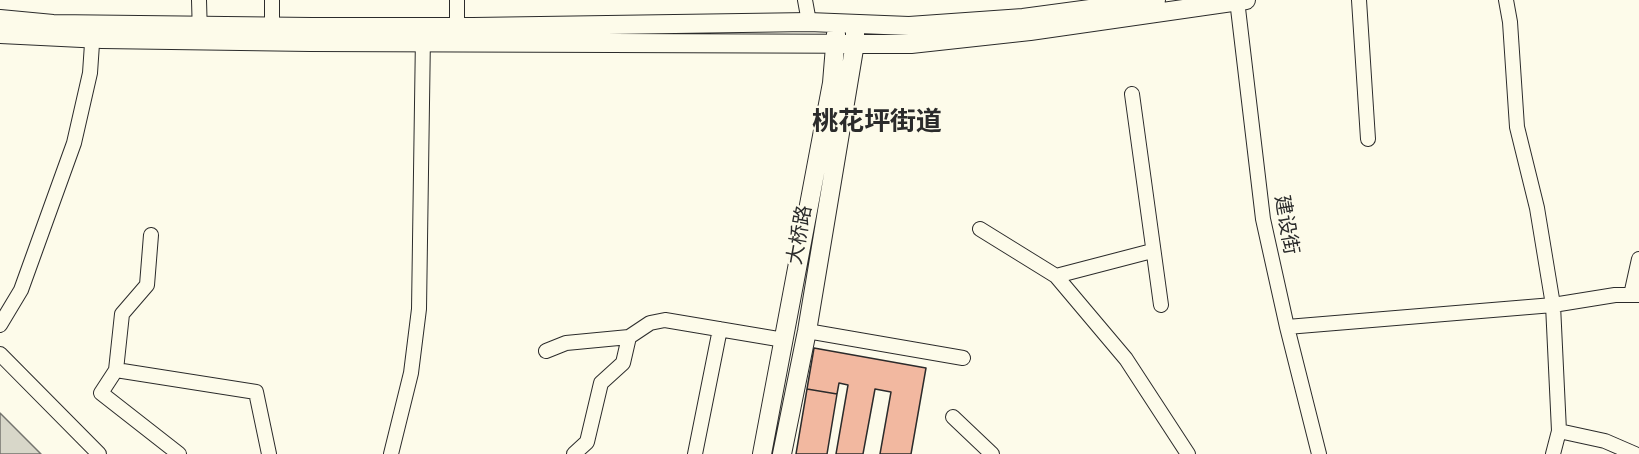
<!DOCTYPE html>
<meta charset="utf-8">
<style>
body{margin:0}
canvas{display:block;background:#fdfbea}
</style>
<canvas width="1639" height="454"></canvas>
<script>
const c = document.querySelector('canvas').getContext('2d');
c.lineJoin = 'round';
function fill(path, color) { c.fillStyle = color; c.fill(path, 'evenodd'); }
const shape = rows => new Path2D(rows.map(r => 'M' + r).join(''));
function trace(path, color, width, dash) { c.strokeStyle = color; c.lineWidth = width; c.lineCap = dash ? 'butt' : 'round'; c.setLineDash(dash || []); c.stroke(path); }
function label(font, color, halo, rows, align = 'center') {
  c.font = font + ' "PT Sans","Noto Sans SC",sans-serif'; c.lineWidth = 4.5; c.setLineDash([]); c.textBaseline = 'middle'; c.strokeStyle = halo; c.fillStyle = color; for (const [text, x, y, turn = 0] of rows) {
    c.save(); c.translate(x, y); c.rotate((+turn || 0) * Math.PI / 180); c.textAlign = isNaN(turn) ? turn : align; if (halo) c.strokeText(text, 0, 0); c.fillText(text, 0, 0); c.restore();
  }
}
const water = shape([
 [0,413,41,454,0,454,0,413]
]);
fill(water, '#d8d7c9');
trace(water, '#74746e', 1.5);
const building = shape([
 [814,348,926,368,911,454,880,454,891,392,875,389,863,454,836,454,848,385,839,383,837,394,807,389,814,348],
 [807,389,837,394,827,454,796,454,807,389]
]);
fill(building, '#f2b8a0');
trace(building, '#2b2b2b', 1.5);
const minor = shape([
 [199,0,200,35],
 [272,0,272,27],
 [805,0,809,22],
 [1237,0,1263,219,1287,327,1319,454],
 [1359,0,1368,139],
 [1506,0,1510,22,1517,127,1537,208,1553,305,1559,431,1553,454],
 [457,27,457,0],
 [1132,94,1161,305],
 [980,229,1056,276,1152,251],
 [151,235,147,285,122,314,116,370,101,393,179,454],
 [1056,276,1126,359,1188,454],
 [1631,295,1639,259],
 [0,325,21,290,74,143,90,73,93,29],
 [1287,327,1553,305,1615,295,1639,295],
 [807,331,963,358],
 [546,351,566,343,629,337,650,323,665,320,784,340],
 [0,354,99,454],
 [116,370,256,392,269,454],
 [953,417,992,454],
 [1559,431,1605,441,1635,454],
 [391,454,411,373,419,309,423,35],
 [574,454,587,442,601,383,623,363,629,337],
 [695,454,720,329]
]);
const major = shape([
 [0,19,53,24,312,27,473,27,809,22,909,26,1023,18,1156,0],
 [0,34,102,39,310,42,911,44,1030,31,1246,0],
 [762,454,832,83,836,34],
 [782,454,807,331,855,43,855,33]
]);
trace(minor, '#2b2b2b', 16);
trace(major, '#2b2b2b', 20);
trace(minor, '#fdfbea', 14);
trace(major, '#fdfbea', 18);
label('20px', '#2b2b2b', '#fdfbea', [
 ["建设街",1286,225,80],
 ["大桥路",800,235,-80]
]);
label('bold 26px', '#2b2b2b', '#fdfbea', [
 ["桃花坪街道",877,123]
]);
</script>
